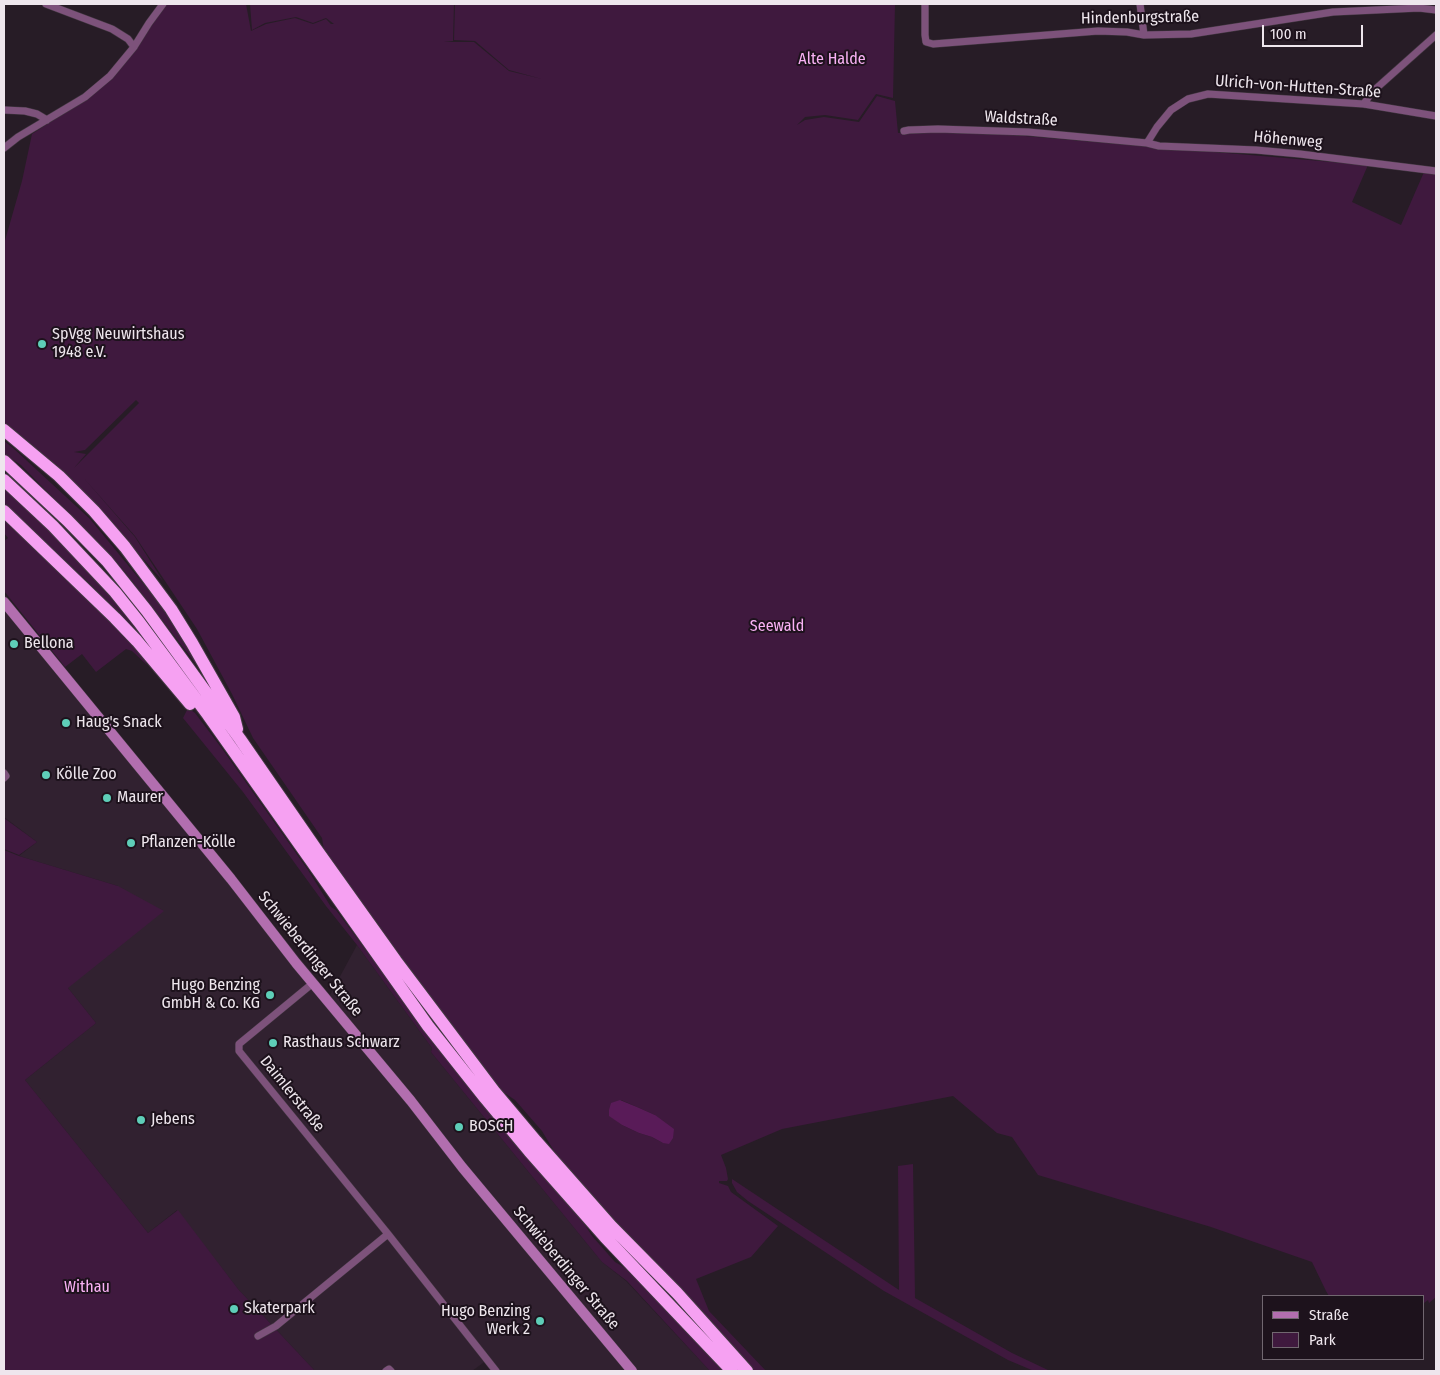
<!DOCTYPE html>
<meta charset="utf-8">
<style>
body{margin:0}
#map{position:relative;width:1440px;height:1375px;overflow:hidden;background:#271c26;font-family:"Fira Sans Condensed",sans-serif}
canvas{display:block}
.frame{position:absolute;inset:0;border:5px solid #eee6ed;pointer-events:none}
.legend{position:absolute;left:1262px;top:1295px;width:162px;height:65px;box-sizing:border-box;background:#1d121c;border:1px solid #716770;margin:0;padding:6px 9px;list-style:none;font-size:15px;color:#eee6ed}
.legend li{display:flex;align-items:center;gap:10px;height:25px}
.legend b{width:25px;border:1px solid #716770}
.scale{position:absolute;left:1262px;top:25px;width:101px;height:22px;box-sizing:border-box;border:2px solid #eee6ed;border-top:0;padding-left:6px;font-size:15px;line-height:18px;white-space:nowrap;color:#eee6ed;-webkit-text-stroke:4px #1d121c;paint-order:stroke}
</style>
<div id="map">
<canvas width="1440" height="1375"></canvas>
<div class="frame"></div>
<ul class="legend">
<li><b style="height:6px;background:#b26eaf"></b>Straße</li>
<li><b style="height:14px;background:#3f193e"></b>Park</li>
</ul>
<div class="scale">100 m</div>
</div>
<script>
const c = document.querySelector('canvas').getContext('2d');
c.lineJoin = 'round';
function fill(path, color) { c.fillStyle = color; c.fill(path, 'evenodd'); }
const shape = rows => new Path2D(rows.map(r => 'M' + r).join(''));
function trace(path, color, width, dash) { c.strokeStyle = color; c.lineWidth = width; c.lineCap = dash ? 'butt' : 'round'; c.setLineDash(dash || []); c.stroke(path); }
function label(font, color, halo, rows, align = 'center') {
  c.font = font + ' "Fira Sans Condensed",sans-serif'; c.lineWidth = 4; c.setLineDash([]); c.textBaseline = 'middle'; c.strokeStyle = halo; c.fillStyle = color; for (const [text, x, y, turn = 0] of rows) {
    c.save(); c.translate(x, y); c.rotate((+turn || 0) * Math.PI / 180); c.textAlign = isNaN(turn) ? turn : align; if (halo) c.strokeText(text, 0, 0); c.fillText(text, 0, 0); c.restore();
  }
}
fill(shape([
 [4,593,330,995,357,945,432,1048,431,1052,602,1262,626,1281,710,1371,496,1371,487,1360,472,1371,315,1371,238,1289,177,1210,148,1233,25,1080,96,1023,68,988,118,886,19,856,37,842,4,817]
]), '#312130');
fill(shape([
 [166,4,246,4,251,31,266,24,295,18,313,24,326,19,331,24,334,24,326,18,313,23,296,17,265,23,252,30,250,4,454,4,453,41,444,42,474,42,509,71,542,79,509,70,475,41,454,40,455,4,895,4,893,98,876,94,858,120,825,115,805,117,797,125,805,120,824,117,859,122,877,96,895,101,898,133,989,133,1368,165,1352,202,1401,225,1424,172,1436,173,1436,1297,1429,1303,1428,1300,1424,1303,1424,1296,1329,1296,1326,1291,1312,1262,1211,1227,1038,1175,1012,1137,997,1133,953,1096,782,1129,721,1155,726,1168,728,1179,727,1181,719,1181,719,1183,728,1186,731,1192,778,1226,751,1257,696,1279,709,1311,766,1371,755,1371,615,1222,560,1161,542,1131,515,1100,503,1092,441,1013,324,850,322,838,253,738,232,694,197,629,135,536,82,476,135,537,163,581,68,475,4,423,4,244,22,181,32,134,87,98],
 [136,400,139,403,74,468,86,454,74,452,85,450],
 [621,1100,637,1107,655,1115,663,1143,652,1137,639,1133,622,1125,610,1116],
 [4,441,13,448,90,519,169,615,209,681,121,567,21,465,4,454],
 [4,487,69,546,162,656,89,583,4,503],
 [4,517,135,644,147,665,132,651,126,649,96,672,82,654,65,667,4,591,4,541,8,538,4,533],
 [188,708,195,713,223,750,308,870,331,907,336,910,439,1048,576,1211,592,1236,615,1262,629,1270,723,1371,710,1371,627,1281,602,1262,431,1052,432,1048,357,945,326,906,243,792,183,718],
 [4,818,37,842,19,855,4,849],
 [4,850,19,856,118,886,164,911,68,988,96,1023,25,1080,148,1233,178,1210,238,1289,315,1371,4,1371],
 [913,1164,915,1298,1012,1353,1050,1371,1034,1371,1008,1360,884,1291,748,1201,737,1192,732,1183,732,1179,899,1290,898,1166]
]), '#3f193e');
fill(shape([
 [620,1100,637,1107,655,1115,674,1129,673,1138,669,1144,663,1143,652,1137,639,1133,622,1125,609,1116,609,1110,611,1103]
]), '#591b58');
const street = shape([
 [46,4,112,29,128,39,134,47],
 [925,4,925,35,926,42,933,44,1098,31,1127,32,1144,35,1191,34,1333,12,1419,8,1436,10],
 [1140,4,1144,35],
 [1364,104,1371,93,1436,35],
 [4,110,25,111,37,114,47,120],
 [904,131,909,130,938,129,1028,132,1147,143,1159,146,1256,150,1300,154,1436,171],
 [1147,143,1157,127,1171,110,1188,99,1208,94,1364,104,1436,116],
 [4,148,18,137,85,97,110,76,134,47,149,23,163,4],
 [4,773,6,776,4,778],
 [313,983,239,1044,239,1051,388,1234,496,1371],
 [258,1336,276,1326,388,1234],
 [386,1371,389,1369,391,1371]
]);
const secondary = shape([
 [4,602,231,879,296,963,411,1101,462,1167,632,1371]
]);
const highway = shape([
 [4,430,59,476,94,511,125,547,171,609,192,643,234,717,237,729],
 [4,461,67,520,107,561,147,611,240,739,316,849,396,961,494,1091,536,1141,611,1226,677,1293,747,1371],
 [4,480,53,526,115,592,139,622,208,715,428,1026,485,1098,529,1151,605,1237,732,1371],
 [4,511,115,618,137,641,190,704]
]);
trace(street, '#433842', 8);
trace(secondary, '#433842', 11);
trace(highway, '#433842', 14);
trace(street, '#7d527b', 7);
trace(secondary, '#b26eaf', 10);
trace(highway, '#f6a1f2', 12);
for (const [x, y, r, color] of [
 [42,344,5,"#5eceb8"],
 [14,644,5,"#5eceb8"],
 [66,723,5,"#5eceb8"],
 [46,775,5,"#5eceb8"],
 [107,798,5,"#5eceb8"],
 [131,843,5,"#5eceb8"],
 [270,995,5,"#5eceb8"],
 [273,1043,5,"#5eceb8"],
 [141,1120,5,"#5eceb8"],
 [459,1127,5,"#5eceb8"],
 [234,1309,5,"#5eceb8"],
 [540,1321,5,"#5eceb8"]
]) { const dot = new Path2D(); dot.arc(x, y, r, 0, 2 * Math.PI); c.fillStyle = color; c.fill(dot); trace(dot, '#1d121c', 2); }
label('16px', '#eee6ed', '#1d121c', [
 ["Hindenburgstraße",1140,18,-1],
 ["Ulrich-von-Hutten-Straße",1298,87,4],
 ["Waldstraße",1021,119,3],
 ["Höhenweg",1288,140,5],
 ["Schwieberdinger Straße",310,954,51],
 ["Daimlerstraße",292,1094,51],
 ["Schwieberdinger Straße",566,1268,50]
]);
label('16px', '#f9b1f4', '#1d121c', [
 ["Alte Halde",832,60],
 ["Seewald",777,627],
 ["Withau",87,1288]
]);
label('16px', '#eee6ed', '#1d121c', [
 ["SpVgg Neuwirtshaus",52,335],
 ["1948 e.V.",52,353],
 ["Bellona",24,644],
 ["Haug's Snack",76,723],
 ["Kölle Zoo",56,775],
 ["Maurer",117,798],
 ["Pflanzen-Kölle",141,843],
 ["Hugo Benzing",260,986,"right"],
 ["GmbH & Co. KG",260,1004,"right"],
 ["Rasthaus Schwarz",283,1043],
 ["Jebens",151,1120],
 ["BOSCH",469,1127],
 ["Skaterpark",244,1309],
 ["Hugo Benzing",530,1312,"right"],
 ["Werk 2",530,1330,"right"]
], 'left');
</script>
